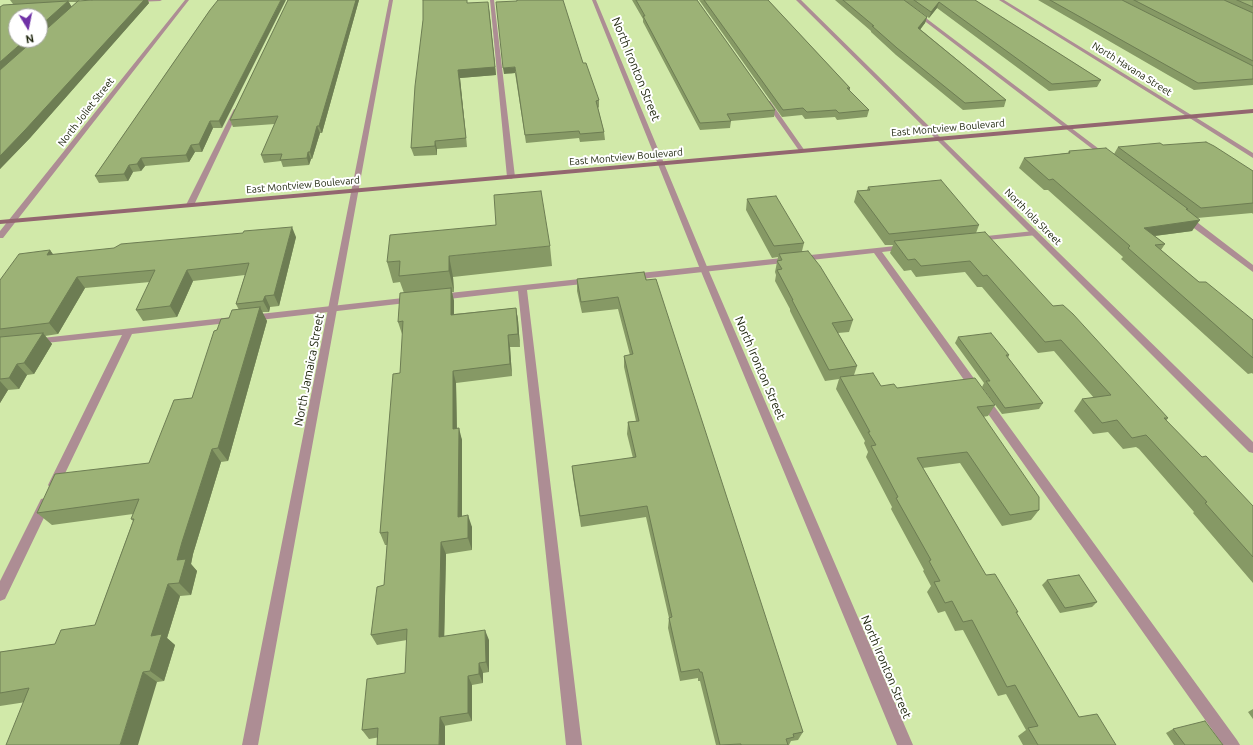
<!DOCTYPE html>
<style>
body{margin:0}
#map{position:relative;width:1253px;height:745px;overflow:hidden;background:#d1e9a9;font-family:Ubuntu,sans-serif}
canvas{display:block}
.north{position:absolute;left:8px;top:8px;width:40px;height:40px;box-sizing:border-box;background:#fff;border:1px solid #a3a69c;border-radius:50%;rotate:170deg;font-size:11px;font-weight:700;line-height:16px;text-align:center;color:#192108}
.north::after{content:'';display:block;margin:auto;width:14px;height:18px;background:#6f31a6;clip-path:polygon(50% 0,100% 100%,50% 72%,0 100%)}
</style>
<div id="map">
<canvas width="1253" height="745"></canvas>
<div class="north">N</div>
</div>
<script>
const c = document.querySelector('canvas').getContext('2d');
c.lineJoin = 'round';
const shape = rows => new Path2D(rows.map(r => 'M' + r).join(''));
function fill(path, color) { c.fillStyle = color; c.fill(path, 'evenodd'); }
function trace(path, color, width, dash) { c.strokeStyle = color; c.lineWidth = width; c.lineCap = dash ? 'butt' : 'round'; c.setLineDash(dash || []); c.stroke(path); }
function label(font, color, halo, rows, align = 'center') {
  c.font = font + ' Ubuntu,sans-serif'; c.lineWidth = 4; c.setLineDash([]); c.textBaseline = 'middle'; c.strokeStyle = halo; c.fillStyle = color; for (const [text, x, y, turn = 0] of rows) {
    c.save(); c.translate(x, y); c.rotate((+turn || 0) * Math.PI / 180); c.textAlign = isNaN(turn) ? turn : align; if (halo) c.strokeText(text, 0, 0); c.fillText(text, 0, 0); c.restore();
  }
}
fill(shape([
 [490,0,494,0,515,177,511,179,507,177,490,0],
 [897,0,902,0,1107,155,1107,157,1103,157,897,0],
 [766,101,770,101,805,151,804,152,800,152,765,102,766,101],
 [234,109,239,110,194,205,190,207,187,207,186,205,234,109],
 [1183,216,1189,216,1253,265,1253,272,1183,220,1183,216],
 [1034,231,1038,233,1037,235,977,241,973,239,977,237,1034,231],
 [905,245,909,247,908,249,882,252,1237,740,1240,745,1223,745,874,253,631,280,627,277,631,274,905,245],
 [589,278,592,279,593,281,592,283,527,290,582,745,566,745,518,291,440,300,436,297,440,294,589,278],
 [412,297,415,298,416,300,415,302,251,321,246,318,251,315,412,297],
 [233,317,238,320,236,322,132,334,58,488,54,490,50,488,48,485,122,335,36,344,31,341,33,339,233,317],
 [45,498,49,499,51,503,5,599,0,601,0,581,41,499,45,498]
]), '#ad8d94');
fill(shape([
 [134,0,162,0,160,1,136,2,134,0],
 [185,0,189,0,3,238,0,238,0,231,185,0],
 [389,0,393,0,258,745,242,745,389,0],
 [592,0,596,0,708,269,913,745,897,745,700,269,592,0],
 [796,0,801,0,941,138,941,140,937,140,796,0],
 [1188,115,1192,115,1253,153,1253,158,1188,117,1188,115]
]), '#ad8d94');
fill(shape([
 [999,0,1004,0,1193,116,1188,117,999,0],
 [939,137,941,138,1253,442,1253,453,1249,452,936,139,939,137]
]), '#ad8d94');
fill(shape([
 [1253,109,1253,113,0,224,0,220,1253,109]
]), '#936670');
fill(shape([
 [10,0,80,0,79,1,149,3,30,138,0,169,0,7,13,4],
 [69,2,77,2,71,7],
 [288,0,359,0,322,133,320,133,312,159,311,159,309,165,283,167,281,161,264,163,261,155,275,124,233,127,230,120],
 [632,0,697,0,775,110,774,117,731,121,730,128,700,130,643,22,643,19],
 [699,0,768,0,850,88,850,91,869,110,867,117,837,120,835,117,805,119,802,115,782,117],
 [835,0,904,0,927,17,925,23,920,29,1006,100,1004,107,963,110,896,55,871,32,871,31],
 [904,0,975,0,1101,80,1097,87,1049,91,937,8,929,18],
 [1038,0,1253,0,1253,85,1194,90],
 [468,3,489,9,496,75,460,78,467,147,437,149,437,155,414,156,411,148,423,20],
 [210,10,222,128,213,128,202,152,195,152,189,162,145,166,141,171,133,172,128,181,99,183,95,176],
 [583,63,599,100,599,107,598,108,604,132,605,140,580,142,579,138,526,143,515,73,504,74],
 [1163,145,1253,171,1253,214,1252,213,1197,218,1192,231,1155,236,1165,244,1161,250,1199,282,1253,320,1253,374,1252,373,1248,374,1121,259,1123,257,1048,190,1044,190,1019,168,1024,158,1068,153,1069,151,1114,154,1118,147],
 [868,187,979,225,976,233,1168,418,1166,421,1202,457,1253,506,1253,583,1193,513,1194,512,1139,449,1136,447,1123,449,1108,432,1093,434,1074,411,1082,399,1094,398,1054,351,1038,353,982,287,977,287,965,272,916,277,911,270,904,271,890,253,893,245,885,245,854,202,857,191,867,190],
 [747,199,804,243,802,251,853,320,849,332,838,333,857,366,854,375,881,386,995,405,988,416,983,417,1039,510,1031,520,1002,526,960,463,923,468,986,575,1018,612,1016,613,1079,717,1116,745,1023,745,1018,736,1026,730,1006,694,998,696,963,630,955,631,945,611,938,613,927,592,931,586,923,571,924,570,891,509,892,507,866,457,868,452,864,443,865,441,836,389,839,379,825,381,790,311,790,309,775,281,776,275,775,272,778,257,772,258,746,210],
 [296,237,279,306,270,307,269,312,262,312,267,321,228,461,221,462,193,554,191,564,197,571,191,595,180,596,167,638,175,645,164,681,0,706,0,652,55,644,95,625,133,521,131,519,133,514,52,525,37,513,149,463,192,398,217,330,229,318,239,310,236,304,245,275,193,281,177,317,143,321,136,310,150,282,85,288,58,334,45,336,52,344,34,374,27,375,19,389,8,390,0,403,0,280,50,250,53,255],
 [550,246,552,266,453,277,454,292,452,292,454,301,454,314,516,308,518,320,520,347,510,347,512,376,456,383,457,428,462,440,462,516,472,527,472,550,446,554,444,637,489,640,489,672,483,673,483,683,472,685,472,721,369,739,362,730,405,673,407,640,377,645,371,635,384,585,387,545,385,545,380,533,400,373,403,334,402,334,398,322,404,293,400,282,393,283,387,262],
 [644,272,803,732,798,740,791,741,789,745,716,745,700,681,698,681,698,678,680,681,668,628,669,618,646,517,581,527,573,477,572,466,633,458,627,434,628,422,636,421,624,367,624,356,630,355,618,309,582,313,577,291,577,279],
 [958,337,1009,355,1008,358,1043,403,1039,409,1002,414,982,387,984,383,955,343],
 [1047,580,1097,602,1092,607,1060,613,1042,585],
 [1253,709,1253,719,1248,712],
 [1173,729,1223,745,1174,745,1166,733]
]), '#869965');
fill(shape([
 [144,0,148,0,149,3,30,138,0,169,0,156],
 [281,0,286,0,222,128,219,121],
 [356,0,359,0,322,133,319,126],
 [68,1,72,7,40,36,40,26],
 [939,2,937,8,929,18,931,12],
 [489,9,496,75,460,78,467,147,466,138,458,70],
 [927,17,925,23,917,34,918,28],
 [25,40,36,40,0,73,0,62],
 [515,67,515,73,504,74,503,68],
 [210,121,213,128,202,152,199,144],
 [317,126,320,133,312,159,310,152],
 [435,141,437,149,437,155,435,146],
 [191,145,195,152,189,162,186,155],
 [308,152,311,159,309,165,307,158],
 [141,158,145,166,141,171,137,164],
 [129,165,133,172,128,181,124,174],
 [1200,220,1192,231,1138,238,1144,228],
 [292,227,296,237,279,306,274,295],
 [50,250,58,261,47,255],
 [449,256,453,277,454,292,449,271],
 [187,270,193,281,177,317,170,306],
 [77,277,85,288,58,334,49,323],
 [451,288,454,301,454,327,451,315],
 [265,296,270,307,269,312,263,301],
 [260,307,267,321,228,461,218,448],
 [516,308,518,320,520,347,518,334],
 [43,333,52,344,34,374,24,363],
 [508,335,510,347,512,376,510,364],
 [17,364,27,375,19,389,9,378],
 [453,371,456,383,457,441,453,429],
 [0,381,8,390,0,403],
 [459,428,462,440,462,528,458,517],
 [212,449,221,462,193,554,191,564,197,571,191,595,179,583,177,560,182,542],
 [468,515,472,527,472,550,468,538],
 [441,542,446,554,444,648,439,637],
 [168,584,180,596,167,638,175,645,164,681,150,671,151,636],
 [485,630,489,640,489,672,486,662],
 [479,663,483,673,483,683,479,674],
 [143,672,157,682,138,745,120,745],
 [468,676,472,685,472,721,468,713],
 [440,717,445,726,445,745,439,745]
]), '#6d7d53');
const building = shape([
 [92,0,144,0,25,130,0,156,0,70,34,40,40,40,40,35,78,1,92,0],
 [218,0,281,0,219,121,210,121,199,144,191,145,186,155,141,158,137,164,129,165,124,174,95,176,210,10,218,0],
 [288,0,356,0,319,126,317,126,310,152,308,152,307,158,280,160,282,154,261,155,278,116,230,120,288,0],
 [423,0,467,0,467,3,488,2,495,67,458,70,466,138,435,141,435,146,411,148,415,86,423,20,423,0],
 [517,0,563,0,583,63,586,63,599,100,596,101,604,132,580,134,579,131,525,135,515,67,503,68,496,2,517,1,517,0],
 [636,0,697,0,775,110,727,114,731,121,700,123,643,16,645,16,636,0],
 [704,0,768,0,850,88,847,88,869,110,839,113,836,110,807,112,803,108,783,110,704,0],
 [843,0,904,0,927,17,918,28,1006,100,965,103,897,48,872,26,874,26,843,0],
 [914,0,975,0,1101,80,1052,84,939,2,931,12,914,0],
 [1050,0,1122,0,1253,66,1253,79,1198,83,1050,0],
 [1134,0,1224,0,1253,13,1253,61,1134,0],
 [1237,0,1253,0,1253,7,1237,0],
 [68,1,40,26,40,16,16,16,16,40,25,40,0,62,0,7,3,5,68,1],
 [1206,142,1214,146,1253,171,1253,203,1201,208,1118,147,1160,143,1163,145,1206,142],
 [1106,148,1188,209,1186,209,1200,220,1144,228,1165,244,1155,245,1199,282,1206,282,1253,320,1253,358,1128,248,1130,246,1053,179,1049,180,1024,158,1070,153,1069,151,1106,148],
 [941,180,979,225,889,234,857,191,870,190,868,187,941,180],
 [541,191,550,246,449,256,449,271,399,276,400,261,387,262,390,235,496,225,494,195,541,191],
 [776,196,804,243,774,246,747,199,776,196],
 [292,227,274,295,265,296,263,301,236,304,249,263,187,270,170,306,136,310,155,270,77,277,49,323,0,329,0,280,19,254,50,250,47,255,114,248,121,244,243,233,244,231,292,227],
 [985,232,1053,306,1063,305,1073,314,1168,418,1164,418,1202,457,1206,456,1253,506,1253,557,1205,503,1207,502,1149,438,1146,435,1132,438,1117,420,1102,423,1082,399,1111,395,1061,340,1045,342,987,275,983,276,970,261,921,266,915,259,908,260,894,241,985,232],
 [808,251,820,266,853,320,832,323,857,366,829,370,792,300,793,300,777,270,782,269,777,261,782,260,779,254,808,251],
 [644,272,646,280,656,279,803,732,793,734,794,737,786,739,788,745,741,745,741,744,720,745,702,672,700,672,699,669,681,672,669,618,672,617,647,506,580,516,572,466,636,457,628,422,639,421,624,356,633,354,618,297,581,302,577,279,644,272],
 [451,288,451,315,516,308,518,334,508,335,510,364,453,371,453,429,459,428,458,517,468,515,468,538,441,542,439,637,485,630,486,662,479,663,479,674,468,676,468,713,440,717,439,745,377,745,378,728,362,730,367,679,405,673,407,629,371,635,377,587,384,585,388,532,380,533,393,374,400,373,403,321,398,322,400,293,451,288],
 [260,307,218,448,212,449,182,542,177,560,186,559,179,583,168,584,151,636,162,634,150,671,143,672,120,745,6,745,29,688,0,693,0,652,55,644,61,630,95,625,134,519,131,519,139,499,37,513,55,474,149,463,174,400,192,398,214,331,217,330,221,319,229,318,232,310,260,307],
 [43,333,24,363,17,364,9,378,0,379,0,337,43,333],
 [991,333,1009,355,1006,355,1043,403,1005,408,986,381,990,381,958,337,991,333],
 [873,373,881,386,894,384,897,388,975,378,995,405,977,407,1039,497,1039,510,1010,515,967,452,917,458,986,575,995,574,1018,612,1016,612,1079,717,1097,714,1116,745,1038,745,1028,728,1038,726,1015,685,1007,687,972,620,963,622,952,601,945,603,934,582,940,581,929,561,931,560,896,498,898,497,871,446,876,445,868,432,870,432,840,377,873,373],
 [1079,575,1097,602,1065,608,1047,580,1079,575],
 [1205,721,1223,745,1185,745,1173,729,1205,721]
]);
fill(building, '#9cb276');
trace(building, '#6d7d53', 1);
label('10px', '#192108', '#fff', [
 ["North Havana Street",1132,69,32],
 ["North Joliet Street",86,112,-52],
 ["East Montview Boulevard",948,128,-5],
 ["East Montview Boulevard",626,157,-5],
 ["East Montview Boulevard",303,185,-5],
 ["North Iola Street",1033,217,45]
]);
label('12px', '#192108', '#fff', [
 ["North Ironton Street",636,69,68],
 ["North Ironton Street",760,368,67],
 ["North Jamaica Street",309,370,-79],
 ["North Ironton Street",886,667,67]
]);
</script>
